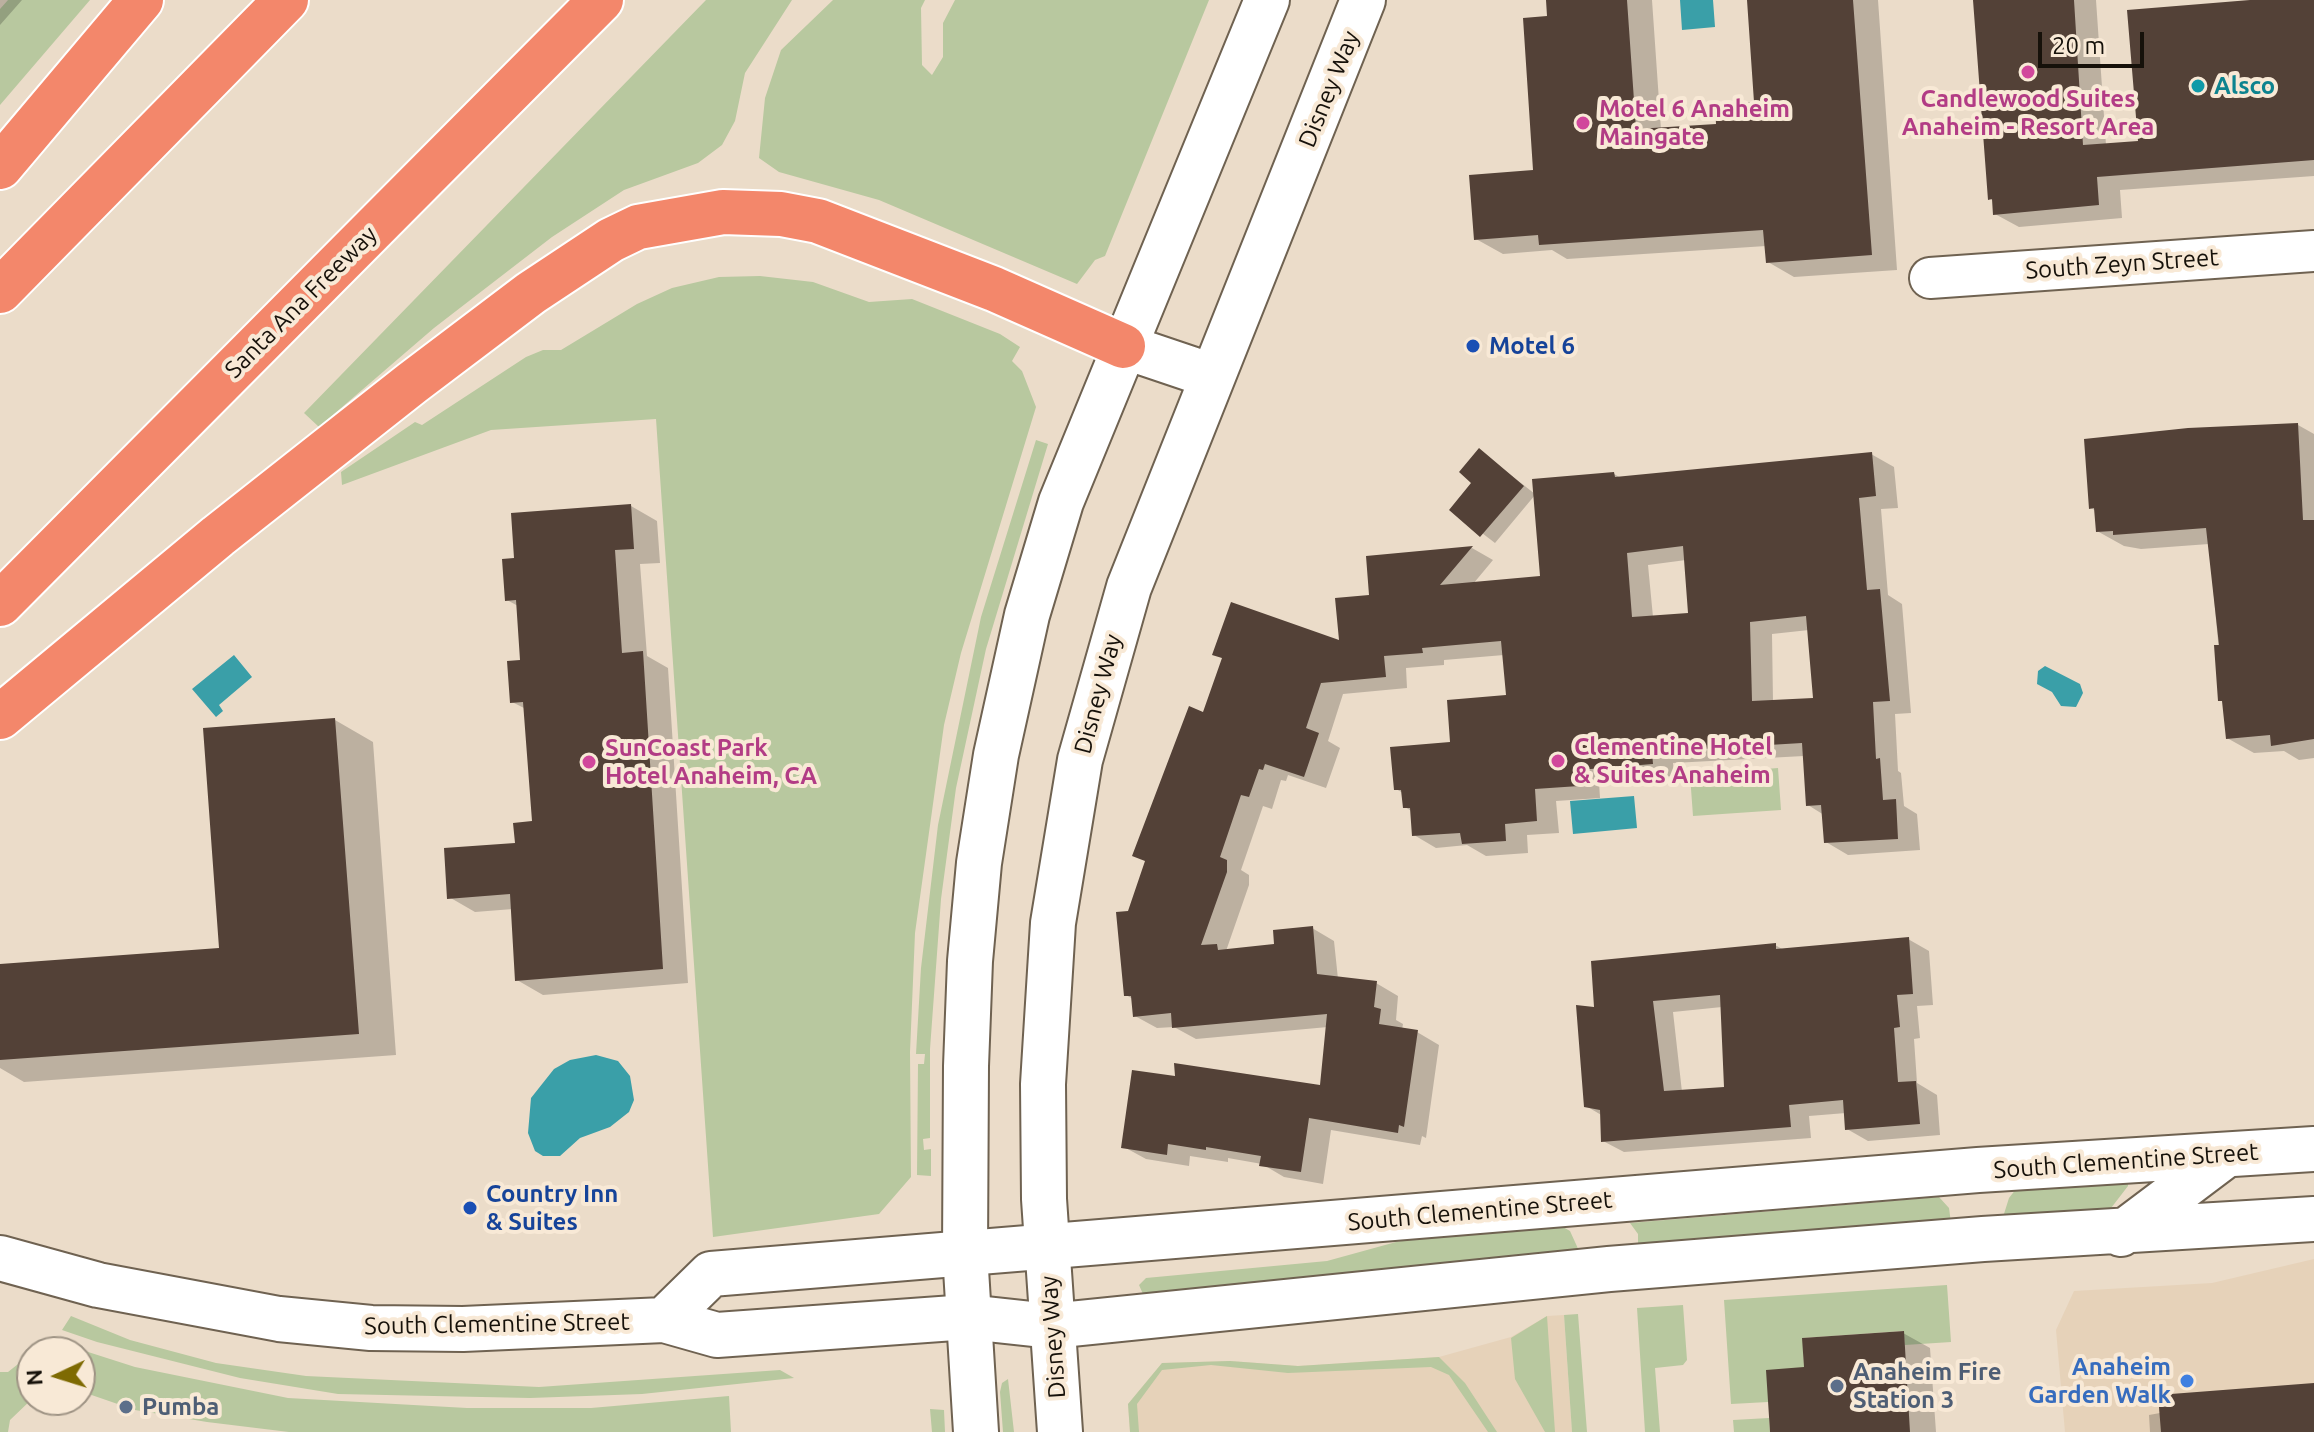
<!DOCTYPE html>
<style>
body{margin:0}
#map{position:relative;width:2314px;height:1432px;overflow:hidden;background:#ebdcc9;font-family:Ubuntu,sans-serif}
canvas{display:block}
.north{position:absolute;left:16px;top:1336px;width:80px;height:80px;box-sizing:border-box;background:#f8e9d6;border:2px solid #9e9384;border-radius:50%;rotate:266deg;font-size:22px;font-weight:700;line-height:32px;text-align:center;color:#16110a}
.north::after{content:'';display:block;margin:auto;width:28px;height:36px;background:#7e6a02;clip-path:polygon(50% 0,100% 100%,50% 72%,0 100%)}
.scale{position:absolute;left:2038px;top:32px;width:106px;height:36px;box-sizing:border-box;border:4px solid #16110a;border-top:0;padding-left:10px;font-size:24px;line-height:28px;white-space:nowrap;color:#16110a;-webkit-text-stroke:6px #f8e9d6;paint-order:stroke}
</style>
<div id="map">
<canvas width="2314" height="1432"></canvas>
<div class="north">N</div>
<div class="scale">20 m</div>
</div>
<script>
const c = document.querySelector('canvas').getContext('2d');
c.lineJoin = 'round';
function fill(path, color) { c.fillStyle = color; c.fill(path, 'evenodd'); }
const shape = rows => new Path2D(rows.map(r => 'M' + r).join(''));
function trace(path, color, width, dash) { c.strokeStyle = color; c.lineWidth = width; c.lineCap = dash ? 'butt' : 'round'; c.setLineDash(dash || []); c.stroke(path); }
function label(font, color, halo, rows, align = 'center') {
  c.font = font + ' Ubuntu,sans-serif'; c.lineWidth = 8; c.setLineDash([]); c.textBaseline = 'middle'; c.strokeStyle = halo; c.fillStyle = color; for (const [text, x, y, turn = 0] of rows) {
    c.save(); c.translate(x, y); c.rotate((+turn || 0) * Math.PI / 180); c.textAlign = isNaN(turn) ? turn : align; if (halo) c.strokeText(text, 0, 0); c.fillText(text, 0, 0); c.restore();
  }
}
fill(shape([
 [2314,1259,2314,1432,2065,1432,2056,1330,2074,1291,2212,1283],
 [1564,1315,1572,1432,1130,1432,1128,1404,1162,1363,1230,1361,1298,1366,1439,1357,1511,1337,1547,1316]
]), '#e6d2b9');
fill(shape([
 [8,0,90,0,0,105,0,9],
 [706,0,792,0,745,73,735,121,722,145,698,163,624,190,552,237,434,328,319,427,304,413],
 [833,0,925,0,921,8,922,65,932,75,943,57,943,23,955,0,1209,0,1105,256,1095,260,1077,284,879,200,779,172,759,158,765,98,781,50],
 [760,276,813,282,869,302,912,299,1000,334,1020,347,1012,361,1022,371,1036,407,961,653,944,725,915,933,910,1052,911,1177,879,1214,713,1237,656,419,491,430,342,485,341,472,415,422,422,425,526,357,543,350,561,350,637,304,672,288,719,277],
 [1036,440,1048,444,986,649,956,788,941,899,930,1049,930,1138,923,1139,924,1150,931,1149,931,1176,917,1175,918,1064,924,1064,925,1054,916,1054,921,968,938,825,981,617],
 [1778,768,1781,810,1693,816,1690,775],
 [2128,1177,2128,1186,2108,1212,2003,1217,2009,1198,2016,1189],
 [1939,1197,1949,1208,1951,1223,1638,1248,1638,1234,1630,1223],
 [1558,1224,1570,1231,1580,1253,1143,1294,1139,1285,1146,1278,1327,1261,1396,1242,1443,1234],
 [1947,1285,1951,1342,1905,1345,1903,1331,1803,1338,1804,1367,1768,1402,1731,1404,1724,1300],
 [1683,1305,1687,1360,1683,1365,1655,1368,1660,1432,1645,1432,1637,1308],
 [1578,1314,1587,1432,1572,1432,1564,1315],
 [71,1316,130,1340,216,1363,306,1376,539,1387,780,1370,794,1378,642,1394,530,1398,338,1394,240,1378,97,1342,62,1330],
 [1547,1316,1555,1432,1545,1432,1515,1379,1511,1338],
 [53,1337,60,1343,135,1367,288,1398,467,1408,591,1408,729,1396,731,1432,289,1432,207,1422,135,1410,80,1391,80,1352,33,1352],
 [32,1353,32,1399,10,1420,8,1432,0,1432,0,1372,8,1372],
 [1439,1357,1465,1383,1497,1432,1488,1432,1449,1375,1431,1367,1288,1373,1211,1365,1162,1370,1137,1404,1139,1432,1130,1432,1128,1404,1162,1363,1230,1361,1298,1366],
 [1008,1379,1014,1432,1003,1432,1000,1392,1002,1383],
 [930,1409,944,1410,945,1432,932,1432],
 [1769,1418,1770,1432,1734,1432,1733,1420]
]), '#b8c89f');
fill(shape([
 [1680,0,1713,0,1715,27,1682,30],
 [234,655,252,677,219,705,223,711,216,717,192,689],
 [2045,666,2080,684,2083,693,2076,707,2061,706,2052,692,2037,684,2038,671],
 [1634,796,1637,828,1573,834,1570,801],
 [596,1055,618,1061,630,1076,634,1100,629,1112,610,1127,580,1138,560,1156,543,1156,535,1151,528,1133,531,1098,554,1069,570,1060]
]), '#3a9fa8');
fill(shape([
 [0,0,22,0,0,25],
 [1548,0,1652,0,1661,130,1718,126,1757,104,1749,0,1878,0,1897,270,1794,277,1768,262,1766,246,1567,259,1552,250,1503,254,1476,239,1536,172],
 [1975,0,2096,0,2106,145,2140,143,2292,0,2314,0,2314,176,2120,190,2122,218,2019,227,1995,214,1994,201,1990,199],
 [2298,425,2314,434,2314,758,2299,760,2284,751,2254,753,2227,738,2209,544,2141,549,2124,546,2097,531,2095,510,2090,508],
 [1480,451,1535,494,1614,474,1621,478,1871,454,1894,467,1898,508,1881,509,1888,595,1902,604,1911,713,1895,714,1898,771,1901,773,1904,806,1917,814,1920,850,1848,855,1826,842,1824,815,1808,805,1804,756,1673,763,1674,776,1599,782,1600,798,1556,801,1559,833,1527,835,1528,853,1486,856,1467,845,1436,848,1414,835,1413,812,1405,807,1403,793,1396,789,1508,697,1504,655,1444,660,1444,665,1406,668,1407,688,1343,694,1328,741,1340,748,1326,788,1288,775,1286,781,1281,780,1272,809,1263,806,1241,870,1249,875,1249,885,1226,951,1276,946,1312,928,1334,941,1338,979,1376,983,1398,996,1396,1020,1403,1024,1402,1030,1417,1032,1439,1045,1426,1138,1422,1136,1420,1145,1331,1130,1323,1184,1284,1177,1262,1164,1228,1158,1228,1162,1190,1156,1189,1166,1146,1159,1124,1147,1177,1078,1321,1087,1328,1027,1196,1039,1174,1027,1157,1028,1135,1016,1133,999,1126,995,1129,912,1224,659,1215,654,1341,643,1372,596,1368,558,1472,548,1493,560,1473,584,1542,578,1535,495,1495,543,1452,510,1474,483],
 [1686,560,1690,615,1653,617,1648,565],
 [1809,630,1815,700,1773,702,1772,634],
 [631,506,657,521,660,563,640,564,647,656,668,668,688,983,543,995,517,980,513,909,475,912,449,897,517,845,534,823,526,709,512,702,522,662,518,606,507,600,516,560],
 [335,720,373,742,396,1055,24,1082,0,1068,0,966,221,950],
 [1908,939,1929,951,1933,1005,1917,1006,1920,1038,1914,1039,1917,1083,1937,1095,1940,1135,1868,1141,1847,1129,1846,1113,1809,1116,1811,1138,1624,1152,1603,1141,1603,1116,1586,1106,1597,1010,1775,945,1784,950],
 [1722,1007,1726,1089,1682,1092,1673,1012],
 [1903,1333,1930,1348,1936,1432,1772,1432,1807,1369],
 [2314,1385,2314,1432,2150,1432,2149,1415]
]), '#0003');
fill(shape([
 [1546,0,1627,0,1636,129,1716,124,1715,105,1754,102,1747,0,1853,0,1872,255,1766,263,1763,230,1539,245,1538,235,1474,240,1469,175,1533,170,1523,18,1547,16],
 [1973,0,2074,0,2083,145,2138,141,2127,10,2250,0,2314,0,2314,160,2097,177,2099,205,1993,215,1992,199,1988,200],
 [2298,423,2303,520,2314,520,2314,739,2271,746,2270,735,2226,739,2222,701,2218,701,2214,645,2219,645,2206,528,2113,535,2113,531,2096,532,2094,508,2089,509,2084,439,2188,428],
 [1479,448,1524,486,1480,537,1449,510,1471,483,1459,472],
 [1872,452,1876,496,1859,498,1867,590,1880,589,1890,701,1873,702,1876,759,1880,758,1883,800,1896,799,1898,839,1824,843,1821,805,1806,806,1802,743,1652,752,1653,764,1578,770,1579,786,1535,789,1537,821,1505,824,1506,841,1462,844,1460,833,1412,836,1410,808,1403,808,1401,790,1394,790,1390,747,1450,742,1447,700,1506,695,1501,641,1422,648,1423,653,1384,656,1386,677,1321,683,1306,728,1319,733,1304,777,1265,764,1263,770,1259,769,1249,797,1241,795,1220,857,1227,860,1227,872,1201,945,1217,944,1218,950,1274,944,1273,930,1313,926,1317,974,1377,981,1374,1007,1381,1009,1379,1024,1418,1030,1404,1127,1399,1125,1398,1133,1309,1118,1301,1172,1259,1166,1261,1156,1206,1147,1206,1150,1168,1144,1167,1155,1121,1148,1132,1070,1175,1076,1174,1063,1320,1085,1327,1014,1172,1028,1171,1013,1133,1017,1131,996,1124,996,1116,912,1128,911,1145,861,1132,856,1189,706,1203,712,1222,658,1212,655,1231,602,1339,640,1335,598,1369,595,1366,556,1473,546,1440,585,1540,576,1532,479,1614,472,1615,477],
 [1683,546,1688,613,1632,617,1627,553],
 [1806,616,1813,698,1752,701,1750,622],
 [631,504,634,549,615,550,622,653,643,651,663,969,515,981,510,894,447,899,444,848,515,843,513,823,532,821,523,702,510,703,507,661,520,660,516,600,505,601,502,559,514,558,511,513],
 [335,718,359,1034,0,1060,0,964,219,948,203,728],
 [1909,937,1913,994,1897,995,1900,1027,1894,1028,1898,1082,1916,1081,1920,1124,1845,1130,1843,1100,1789,1105,1791,1127,1601,1142,1600,1110,1584,1107,1576,1005,1594,1007,1591,961,1776,943,1776,949],
 [1720,995,1724,1087,1664,1091,1653,1001],
 [1904,1331,1910,1432,1770,1432,1766,1370,1804,1367,1802,1338],
 [2314,1383,2314,1432,2161,1432,2158,1395]
]), '#534137');
const minor = shape([
 [1930,278,2314,251]
]);
const tertiary = shape([
 [2121,1234,2226,1155],
 [0,1258,98,1285,279,1319,371,1328,463,1329,664,1320,717,1335,968,1317,1051,1326,1609,1269,1983,1239,2314,1219],
 [664,1320,711,1274,1978,1170,2314,1149]
]);
const secondary = shape([
 [1123,346,1212,376],
 [976,1432,965,1253,966,1066,970,961,979,863,996,755,1027,615,1061,502,1267,0],
 [1060,1432,1044,1199,1043,1084,1053,923,1080,760,1129,587,1363,0]
]);
const motorway = shape([
 [0,167,141,0],
 [0,291,286,0],
 [0,604,601,0],
 [0,717,218,536,412,383,531,293,611,240,638,227,723,212,781,214,818,221,994,289,1123,346]
]);
trace(minor, '#6f6251', 44);
trace(tertiary, '#6f6251', 48);
trace(secondary, '#6f6251', 48);
trace(motorway, '#fff', 48);
trace(minor, '#fff', 40);
trace(tertiary, '#fff', 44);
trace(secondary, '#fff', 44);
trace(motorway, '#f3876b', 44);
for (const [x, y, r, color] of [
 [2028,72,8,"#d1479c"],
 [2198,86,8,"#0f9aa8"],
 [1583,123,8,"#d1479c"],
 [1473,346,8,"#1a4fb4"],
 [1558,761,8,"#d1479c"],
 [589,762,8,"#d1479c"],
 [470,1208,8,"#1a4fb4"],
 [2187,1381,8,"#3f7fe0"],
 [1837,1386,8,"#5c6f8a"],
 [126,1407,8,"#5c6f8a"]
]) { const dot = new Path2D(); dot.arc(x, y, r, 0, 2 * Math.PI); c.fillStyle = color; c.fill(dot); trace(dot, '#f8e9d6', 3); }
label('bold 24px', '#0d838f', '#f8e9d6', [
 ["Alsco",2214,86]
], 'left');
label('24px', '#16110a', '#f8e9d6', [
 ["Disney Way",1329,89,-68],
 ["South Zeyn Street",2122,264,-4],
 ["Santa Ana Freeway",301,302,-45],
 ["Disney Way",1098,694,-75],
 ["South Clementine Street",2126,1161,-4],
 ["South Clementine Street",1480,1211,-5],
 ["South Clementine Street",497,1324,-1],
 ["Disney Way",1053,1337,-94]
]);
label('bold 24px', '#b23c85', '#f8e9d6', [
 ["Candlewood Suites",2028,99,"center"],
 ["Anaheim - Resort Area",2028,127,"center"],
 ["Motel 6 Anaheim",1599,109],
 ["Maingate",1599,137],
 ["Clementine Hotel",1574,747],
 ["& Suites Anaheim",1574,775],
 ["SunCoast Park",605,748],
 ["Hotel Anaheim, CA",605,776]
], 'left');
label('bold 24px', '#164399', '#f8e9d6', [
 ["Motel 6",1489,346],
 ["Country Inn",486,1194],
 ["& Suites",486,1222]
], 'left');
label('bold 24px', '#366cbe', '#f8e9d6', [
 ["Anaheim",2171,1367],
 ["Garden Walk",2171,1395]
], 'right');
label('bold 24px', '#4e5e75', '#f8e9d6', [
 ["Anaheim Fire",1853,1372],
 ["Station 3",1853,1400],
 ["Pumba",142,1407]
], 'left');
</script>
